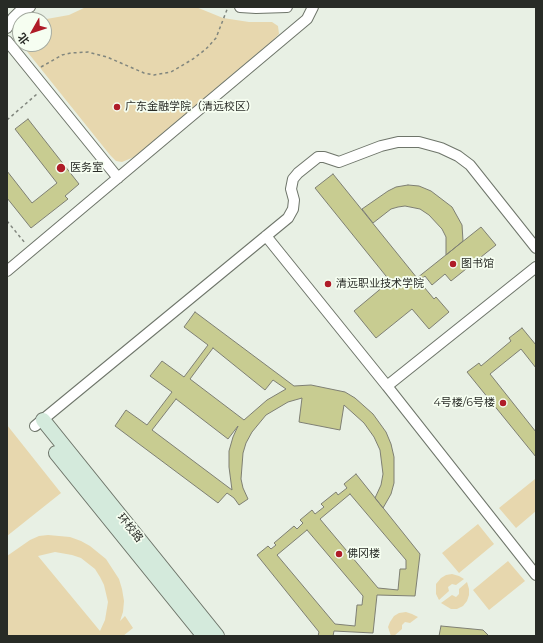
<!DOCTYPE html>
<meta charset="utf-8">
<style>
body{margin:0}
#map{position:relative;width:543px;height:643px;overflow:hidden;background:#e8f0e4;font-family:Montserrat,"Noto Sans SC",sans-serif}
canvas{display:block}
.frame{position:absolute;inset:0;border:8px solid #282b26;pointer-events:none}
.north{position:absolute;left:12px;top:12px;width:40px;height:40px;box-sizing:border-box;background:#f6fef1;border:1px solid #a4aaa0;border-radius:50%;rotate:231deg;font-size:11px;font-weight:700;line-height:16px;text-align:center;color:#282b26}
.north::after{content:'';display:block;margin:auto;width:14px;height:18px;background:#af1c28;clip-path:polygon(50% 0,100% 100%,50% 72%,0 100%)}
</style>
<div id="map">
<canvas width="543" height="643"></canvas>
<div class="frame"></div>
<div class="north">北</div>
</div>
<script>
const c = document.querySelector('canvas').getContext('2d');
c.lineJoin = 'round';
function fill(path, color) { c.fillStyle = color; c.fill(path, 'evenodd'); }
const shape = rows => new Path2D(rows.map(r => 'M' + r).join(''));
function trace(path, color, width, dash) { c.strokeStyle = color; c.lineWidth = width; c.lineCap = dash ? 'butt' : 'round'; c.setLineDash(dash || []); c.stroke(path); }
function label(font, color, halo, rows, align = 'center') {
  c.font = font + ' Montserrat,"Noto Sans SC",sans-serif'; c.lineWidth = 3.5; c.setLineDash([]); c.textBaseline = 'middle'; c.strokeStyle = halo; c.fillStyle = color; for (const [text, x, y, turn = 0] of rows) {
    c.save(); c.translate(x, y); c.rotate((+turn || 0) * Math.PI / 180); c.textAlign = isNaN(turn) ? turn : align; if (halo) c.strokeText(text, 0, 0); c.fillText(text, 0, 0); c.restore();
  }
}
fill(shape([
 [86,7,196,7,223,18,249,22,272,22,278,26,279,34,272,41,134,157,122,162,116,161,110,155,21,44,44,44,44,20,41,20,69,15],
 [7,425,61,493,7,536],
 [535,479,536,481,536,511,516,528,499,508],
 [478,524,494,544,459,573,442,553],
 [48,535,70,537,81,541,90,546,106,559,119,579,122,589,124,601,123,612,120,621,125,616,133,628,123,636,7,636,7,556,30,540,39,536],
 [55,552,72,555,81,558,95,569,100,577,104,585,108,602,105,620,100,631,38,556],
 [508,561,525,581,489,610,473,590],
 [452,574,459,576,464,579,456,585,452,584,448,587,449,591,439,600,436,594,436,584,441,578,446,575],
 [467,582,469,589,469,595,467,601,463,606,457,609,451,609,441,603,452,595,456,597,459,594,459,589],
 [406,612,412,614,418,617,410,623,405,622,402,625,402,629,394,636,391,636,388,627,390,622,394,616,399,613]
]), '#e7d7ae');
const building = shape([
 [28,119,79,184,65,196,68,199,31,228,7,198,7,171,32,203,57,183,15,129,28,119],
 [333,174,417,278,481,227,496,245,451,281,445,274,432,285,425,276,419,281,434,299,436,297,449,312,429,329,412,309,376,338,354,311,390,281,315,188,333,174],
 [408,185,419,186,431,191,452,207,462,225,463,241,446,255,446,237,442,229,429,215,420,209,405,206,398,207,391,209,373,223,362,209,388,191,396,187,408,185],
 [195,312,294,386,311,385,345,392,355,398,373,414,386,432,391,444,394,457,394,483,391,494,383,508,375,498,381,485,383,474,380,450,374,437,364,423,344,405,340,430,299,422,302,398,288,402,266,415,252,432,246,443,243,453,241,479,243,488,248,499,239,505,234,498,227,493,218,503,115,426,126,410,147,425,172,392,150,376,162,361,184,377,208,345,184,327,195,312],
 [213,348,265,390,273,380,286,389,267,400,244,420,190,379,213,348],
 [176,399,228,439,238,426,233,437,229,451,229,467,232,490,152,430,176,399],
 [522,328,536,345,536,368,521,349,490,374,536,432,536,457,467,372,479,363,481,366,511,341,509,338,522,328],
 [356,474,420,554,415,596,377,595,373,633,334,631,333,636,318,636,319,632,257,555,268,546,271,549,276,545,274,543,294,526,297,529,303,523,300,520,312,510,315,514,324,507,321,504,336,492,338,495,347,488,344,484,356,474],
 [350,494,406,560,406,569,400,569,398,590,378,588,320,519,350,494],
 [307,530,363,596,362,605,357,605,355,626,335,624,277,555,307,530],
 [441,626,483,630,489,636,439,636,441,626]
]);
fill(building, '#c8cc91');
trace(building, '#7e7f73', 1);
const street = shape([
 [240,7,256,8,287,7],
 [7,28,13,18,19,12,30,7],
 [7,41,118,178],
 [266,236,387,386,536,267],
 [7,271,307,19,313,7],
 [387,386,536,575],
 [35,426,288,218,293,209,294,200,291,189,293,179,298,173,318,157,324,157,339,162,381,146,398,142,419,142,441,148,458,156,470,165,536,248]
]);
const secondary = shape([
 [43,420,217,636],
 [56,453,204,636]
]);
trace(street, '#6e756a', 12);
trace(secondary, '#6e756a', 16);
trace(shape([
 [41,67,62,55,71,53,88,52,107,57,144,73,154,75,171,72,193,59,206,49,216,38,228,7],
 [7,120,37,94],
 [7,221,25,243]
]), '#81867e', 1.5, [3, 3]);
trace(street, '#fff', 10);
trace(secondary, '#d4eadc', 14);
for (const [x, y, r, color] of [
 [117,107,4,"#af1c28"],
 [61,168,5,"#af1c28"],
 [453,264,4,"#af1c28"],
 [328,284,4,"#af1c28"],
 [503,403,4,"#af1c28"],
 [339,554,4,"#af1c28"]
]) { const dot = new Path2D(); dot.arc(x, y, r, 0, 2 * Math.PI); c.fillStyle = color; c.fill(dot); trace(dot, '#f6fef1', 1.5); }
label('11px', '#282b26', '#f6fef1', [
 ["广东金融学院（清远校区）",125,107],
 ["医务室",70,168],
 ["图书馆",461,264],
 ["清远职业技术学院",336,284],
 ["4号楼/6号楼",495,403,"right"],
 ["佛冈楼",347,554]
], 'left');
label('11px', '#282b26', '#f6fef1', [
 ["环校路",130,528,51]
]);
</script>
